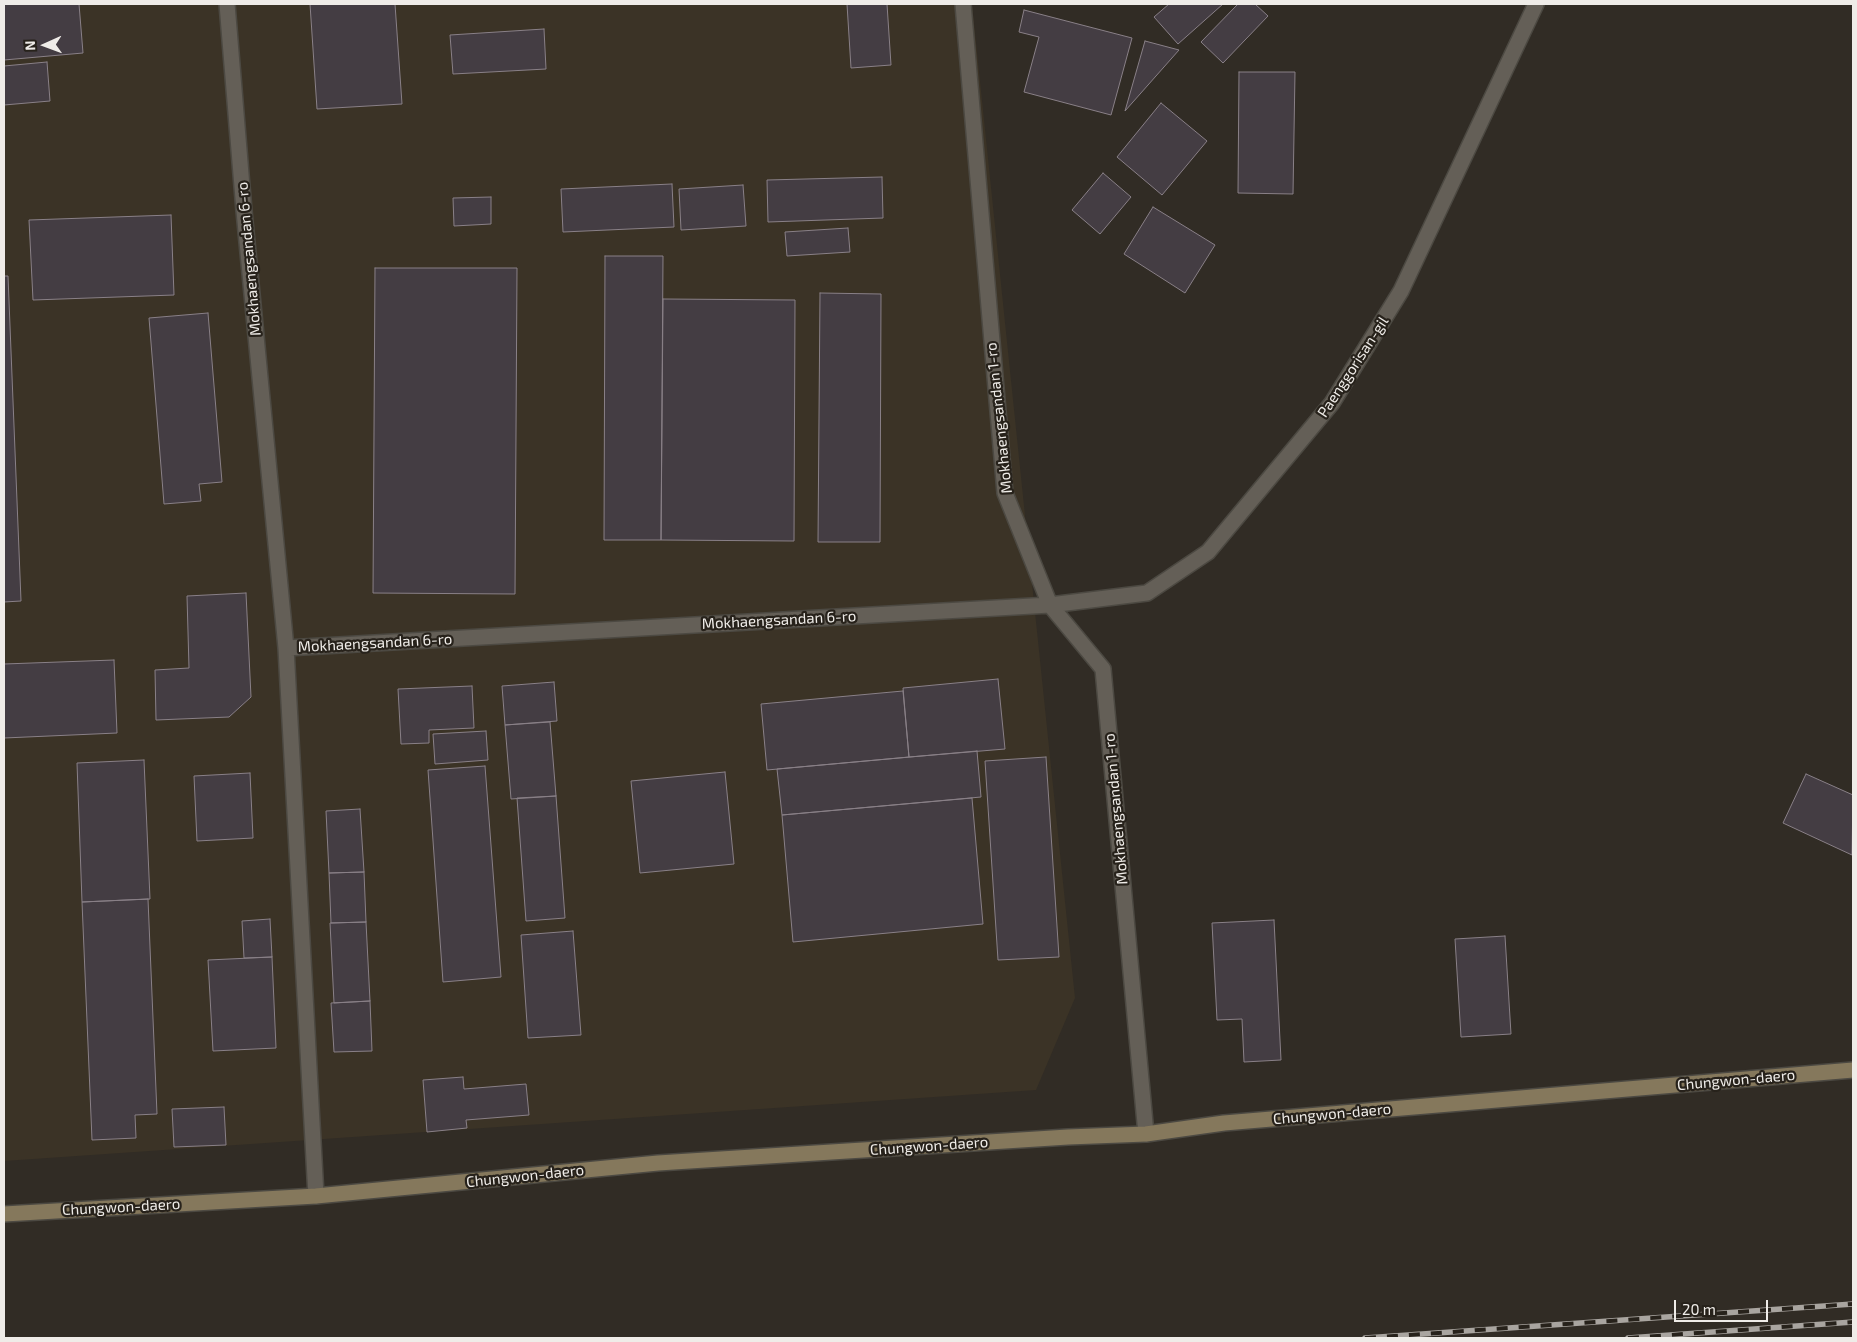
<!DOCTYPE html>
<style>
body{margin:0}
#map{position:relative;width:1857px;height:1342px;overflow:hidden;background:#312c25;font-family:"Exo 2",sans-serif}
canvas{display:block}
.frame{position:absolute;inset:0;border:5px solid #efece8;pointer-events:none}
.north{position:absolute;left:20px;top:20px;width:50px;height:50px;-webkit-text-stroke:4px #27221b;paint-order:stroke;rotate:268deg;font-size:14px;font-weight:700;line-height:20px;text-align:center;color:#efece8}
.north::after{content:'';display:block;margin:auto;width:18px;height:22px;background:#efece8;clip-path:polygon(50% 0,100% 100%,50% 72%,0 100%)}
.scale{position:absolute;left:1674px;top:1300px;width:94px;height:22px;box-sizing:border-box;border:2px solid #efece8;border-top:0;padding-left:6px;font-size:15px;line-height:18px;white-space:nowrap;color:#efece8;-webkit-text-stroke:4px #27221b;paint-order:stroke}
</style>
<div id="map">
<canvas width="1857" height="1342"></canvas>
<div class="frame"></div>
<div class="north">N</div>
<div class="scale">20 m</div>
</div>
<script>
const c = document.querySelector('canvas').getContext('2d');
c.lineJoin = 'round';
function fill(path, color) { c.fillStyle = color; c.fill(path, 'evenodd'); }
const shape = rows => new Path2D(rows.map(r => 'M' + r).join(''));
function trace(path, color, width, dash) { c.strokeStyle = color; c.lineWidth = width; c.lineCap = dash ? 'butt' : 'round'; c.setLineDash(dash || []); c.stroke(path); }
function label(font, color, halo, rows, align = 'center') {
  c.font = font + ' "Exo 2",sans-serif'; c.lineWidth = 4.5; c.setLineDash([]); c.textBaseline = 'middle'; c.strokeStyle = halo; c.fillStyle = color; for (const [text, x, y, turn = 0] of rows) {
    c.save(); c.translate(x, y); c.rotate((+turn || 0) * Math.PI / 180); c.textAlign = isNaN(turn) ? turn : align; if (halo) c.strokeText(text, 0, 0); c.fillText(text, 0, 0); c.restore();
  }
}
fill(shape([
 [4,4,972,4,1075,998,1036,1090,4,1161]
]), '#3b3326');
const building = shape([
 [4,4,79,4,83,53,4,60,4,4],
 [310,4,395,4,402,104,317,109,310,4],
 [847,4,887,4,891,65,851,68,847,4],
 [1169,4,1223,4,1178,44,1154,17,1169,4],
 [1238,4,1255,4,1268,16,1223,63,1201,42,1238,4],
 [1024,10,1132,38,1111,115,1024,92,1039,37,1019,32,1024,10],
 [544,29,546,69,453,74,450,35,544,29],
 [1145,41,1179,50,1125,111,1145,41],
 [47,62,50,101,4,105,4,66,47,62],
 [1239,72,1295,72,1293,194,1238,193,1239,72],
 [1161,103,1207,141,1162,195,1117,157,1161,103],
 [1103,173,1131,197,1100,234,1072,210,1103,173],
 [882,177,883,218,768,222,767,180,882,177],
 [672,184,674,227,563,232,561,189,672,184],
 [743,185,746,226,681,230,679,189,743,185],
 [491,197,491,224,454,226,453,198,491,197],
 [1153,207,1215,245,1185,293,1124,254,1153,207],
 [171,215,174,295,33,300,29,220,171,215],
 [848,228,850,252,787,256,785,232,848,228],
 [605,256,663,256,661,540,604,540,605,256],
 [375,268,517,268,515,594,373,593,375,268],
 [4,276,8,276,21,601,4,602,4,276],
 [820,293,881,294,880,542,818,542,820,293],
 [663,299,795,300,794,541,661,540,663,299],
 [208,313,222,482,199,484,201,501,164,504,149,318,208,313],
 [246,593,251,697,229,717,156,720,155,670,189,668,187,596,246,593],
 [114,660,117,733,4,738,4,664,114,660],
 [998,679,1005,749,909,757,903,688,998,679],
 [554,682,557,721,505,725,502,686,554,682],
 [472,686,474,728,429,730,429,743,401,744,398,689,472,686],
 [903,691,909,757,767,770,761,704,903,691],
 [550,722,556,796,511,799,505,725,550,722],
 [486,731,488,760,435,764,433,734,486,731],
 [977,751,981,797,782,815,777,769,977,751],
 [1046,757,1059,957,998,960,985,761,1046,757],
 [144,760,150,899,82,902,77,763,144,760],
 [485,766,501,977,443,982,428,770,485,766],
 [725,772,734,864,640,873,631,781,725,772],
 [250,773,253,838,197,841,194,776,250,773],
 [1806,774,1853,795,1852,855,1783,823,1806,774],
 [556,796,565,918,526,921,517,798,556,796],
 [972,798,983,924,793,942,782,815,972,798],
 [360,809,364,872,329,873,326,811,360,809],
 [364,872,366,922,331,923,329,873,364,872],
 [148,899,157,1114,135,1115,136,1138,92,1140,82,902,148,899],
 [270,919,272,957,244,958,242,921,270,919],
 [1274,920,1281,1060,1244,1062,1242,1019,1217,1020,1212,923,1274,920],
 [366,922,370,1001,334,1003,330,923,366,922],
 [573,931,581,1035,528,1038,521,935,573,931],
 [1505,936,1511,1034,1461,1037,1455,939,1505,936],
 [272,957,276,1048,213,1051,208,960,272,957],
 [370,1001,372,1051,334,1052,331,1003,370,1001],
 [463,1077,464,1089,526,1084,529,1115,466,1120,467,1128,427,1132,423,1080,463,1077],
 [224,1107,226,1145,174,1147,172,1109,224,1107]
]);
fill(building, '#443d43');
trace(building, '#898087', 1);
const street = shape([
 [227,4,244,211,286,648,1050,605,1147,593,1208,552,1332,403,1401,291,1536,4],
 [963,4,1005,493,1050,605,1103,669,1146,1134],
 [286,648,316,1196]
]);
const secondary = shape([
 [4,1214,316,1196,658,1163,1068,1137,1146,1134,1224,1123,1853,1070]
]);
trace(street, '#4c4942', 18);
trace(secondary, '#4c4942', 18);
trace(street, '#645f57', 15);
trace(secondary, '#85785c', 15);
const rail = shape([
 [1365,1338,1853,1304],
 [1628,1338,1853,1322]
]);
trace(rail, '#a9a5a0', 5.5);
trace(rail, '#27221b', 4, [11]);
label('15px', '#efece8', '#27221b', [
 ["Mokhaengsandan 6-ro",249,259,-95],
 ["Paenggorisan-gil",1353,367,-57],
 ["Mokhaengsandan 1-ro",999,418,-96],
 ["Mokhaengsandan 6-ro",779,620,-3],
 ["Mokhaengsandan 6-ro",375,643,-3],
 ["Mokhaengsandan 1-ro",1116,809,-95],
 ["Chungwon-daero",1736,1080,-5],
 ["Chungwon-daero",1332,1114,-5],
 ["Chungwon-daero",929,1146,-4],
 ["Chungwon-daero",525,1176,-6],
 ["Chungwon-daero",121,1207,-3]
]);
</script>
